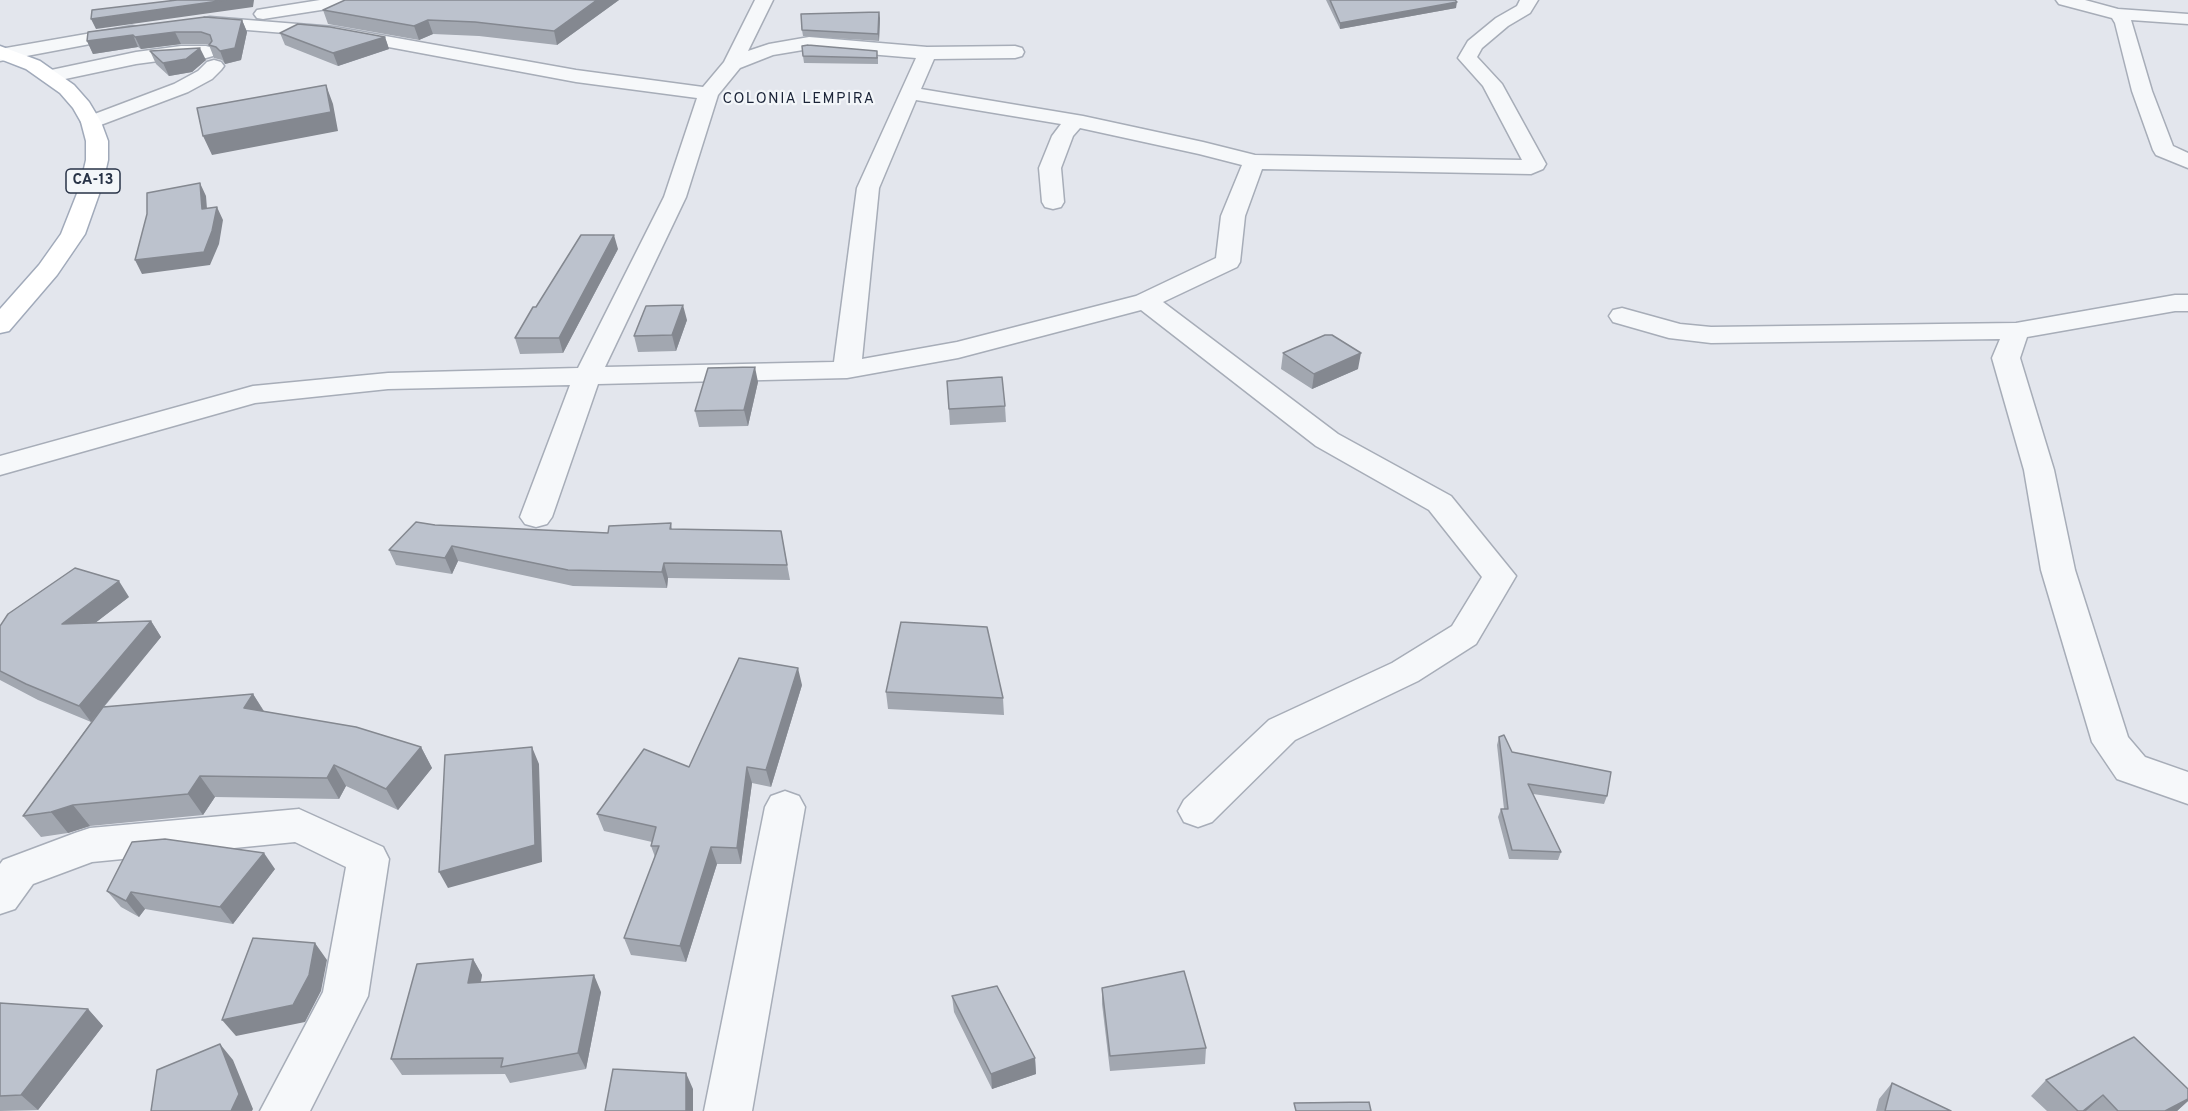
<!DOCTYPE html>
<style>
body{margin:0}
canvas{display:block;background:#e3e6ed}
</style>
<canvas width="2188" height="1111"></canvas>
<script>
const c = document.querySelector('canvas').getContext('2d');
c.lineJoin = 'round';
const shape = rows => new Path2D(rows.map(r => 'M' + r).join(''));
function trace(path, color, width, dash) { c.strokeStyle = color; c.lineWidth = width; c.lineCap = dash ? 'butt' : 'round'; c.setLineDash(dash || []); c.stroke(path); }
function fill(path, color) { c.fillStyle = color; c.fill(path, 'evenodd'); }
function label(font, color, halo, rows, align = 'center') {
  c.font = font + ' Overpass,sans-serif'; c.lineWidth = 4.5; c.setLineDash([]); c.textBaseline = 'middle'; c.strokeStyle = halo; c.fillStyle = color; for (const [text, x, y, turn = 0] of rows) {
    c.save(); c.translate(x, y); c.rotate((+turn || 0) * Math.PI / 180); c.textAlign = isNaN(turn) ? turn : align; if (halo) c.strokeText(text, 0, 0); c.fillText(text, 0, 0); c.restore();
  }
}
const minor = shape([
 [320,0,362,0,359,4,353,5,263,19,257,18,254,14,257,10,263,9,320,0],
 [755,0,773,0,748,51,769,44,809,37,927,47,1015,46,1022,48,1024,52,1022,56,1015,58,934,59,921,89,1083,116,1203,142,1255,155,1522,160,1483,86,1458,58,1468,41,1496,18,1517,6,1520,0,1538,0,1530,13,1508,26,1482,48,1477,57,1502,84,1546,164,1543,169,1531,174,1262,169,1245,216,1240,262,1237,267,1163,302,1338,434,1451,496,1516,576,1476,644,1418,681,1295,740,1212,822,1198,827,1184,822,1178,811,1184,800,1269,720,1392,663,1452,626,1482,577,1429,510,1316,446,1141,310,958,358,847,378,598,384,552,517,547,524,536,527,525,524,520,517,570,385,388,389,255,403,0,475,0,456,253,386,388,373,578,368,664,197,697,98,576,82,335,37,210,27,204,26,201,22,204,18,210,17,335,27,576,70,703,87,724,62,755,0],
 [809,49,916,58,857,188,834,362,605,367,686,197,718,95,740,68,773,55,809,49],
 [916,100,1061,124,1052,136,1039,168,1042,202,1045,207,1053,209,1061,207,1064,202,1061,168,1073,136,1080,128,1199,154,1242,165,1221,216,1216,258,1136,296,957,342,862,359,879,188,916,100],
 [2056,0,2085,0,2118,9,2188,14,2188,24,2131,20,2152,91,2173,146,2188,153,2188,168,2156,155,2153,150,2132,91,2115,23,2112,18,2059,4,2056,0],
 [132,26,138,27,141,31,138,35,0,61,0,49,132,26],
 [181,46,206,46,213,48,215,52,213,56,206,58,181,58,136,64,51,82,44,80,41,76,44,72,51,70,136,52,181,46],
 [214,60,221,62,224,66,221,70,212,79,188,92,98,126,91,128,84,126,81,122,84,118,174,84,198,71,207,62,214,60],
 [2175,295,2188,295,2188,311,2175,311,2027,337,2020,358,2054,470,2075,570,2128,737,2145,757,2188,772,2188,804,2117,779,2092,742,2041,570,2024,470,1992,358,2000,339,1711,343,1669,338,1613,322,1609,316,1613,310,1622,308,1680,324,1711,327,2016,323,2175,295],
 [785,791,799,796,805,807,752,1111,704,1111,765,807,771,796,785,791],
 [299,809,383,847,389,859,368,996,310,1111,260,1111,323,992,346,867,295,842,92,862,33,884,15,909,0,914,0,864,3,860,75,833,90,828,299,809]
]);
const major = shape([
 [0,46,40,61,74,85,89,102,101,122,108,141,108,160,102,186,85,234,57,275,9,331,0,333,0,309,39,265,61,234,80,186,86,160,86,141,81,122,73,108,60,93,26,69,0,59,0,46]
]);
trace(minor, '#a7adb8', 3);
trace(major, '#a1aaba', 3);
fill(minor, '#f6f8fa');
fill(major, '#fff');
fill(shape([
 [345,0,619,0,557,45,479,36,433,34,419,40,328,24,323,10],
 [1326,0,1455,0,1456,8,1340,29],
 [880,18,879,41,803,36,802,30],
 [242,20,247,32,241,60,225,64,222,60,214,58,209,45,206,44,181,44,141,49,138,47,93,54,87,41],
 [280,33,385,37,389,49,338,66,285,45],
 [150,51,206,60,192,72,169,76,156,64],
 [803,56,878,57,878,64,804,63],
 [618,249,563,353,520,354,515,338,536,307],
 [687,320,676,351,638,352,634,336],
 [1283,353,1358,369,1312,389,1281,369],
 [947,381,1005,406,1006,422,950,425],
 [758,382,748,426,699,427,695,411],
 [671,523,672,529,781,531,790,580,668,578,667,588,573,586,458,561,452,574,396,565,389,550,435,525,608,533],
 [129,597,95,623,151,621,161,637,104,707,253,694,264,711,421,747,432,768,398,810,346,786,339,799,215,797,203,815,90,826,68,833,41,837,23,816,97,714,91,722,38,700,0,680,0,626],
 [802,685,771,787,752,783,741,864,717,864,686,962,631,955,624,938,655,857,651,846,652,842,604,831,597,814,689,767],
 [886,692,1003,698,1004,715,888,709],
 [1499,737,1512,752,1607,796,1604,804,1533,794,1561,852,1558,860,1509,859,1498,817,1501,809,1504,809,1497,745],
 [275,869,233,924,145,909,139,917,121,907,107,891],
 [473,959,482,975,481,982,601,992,586,1069,510,1083,505,1074,402,1075,391,1059],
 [1102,988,1206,1048,1205,1064,1110,1071,1102,1004],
 [952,996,1035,1058,1036,1074,992,1089,954,1012],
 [0,1003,88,1009,103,1026,38,1110,0,1111],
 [2046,1080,2188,1089,2188,1101,2177,1111,2047,1111,2031,1096],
 [1892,1083,1951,1111,1876,1111,1879,1099]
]), '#a2a7b0');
fill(shape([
 [226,0,254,0,253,7,96,29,91,19],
 [597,0,619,0,557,45,554,31],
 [1457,2,1456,8,1340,29,1340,23],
 [879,12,880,18,879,41,878,34],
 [242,20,247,32,241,60,225,64,220,51],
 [428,20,433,34,419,40,414,26],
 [175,32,181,44,141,49,135,37],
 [133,35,138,47,93,54,87,41],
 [385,37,389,49,338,66,333,53],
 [200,48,206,60,192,72,169,76,163,63],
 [326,85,333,104,338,131,212,155,203,136],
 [200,183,206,196,208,222,202,209],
 [217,207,223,220,219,244,210,265,142,274,135,260],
 [614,235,618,249,563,353,559,338],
 [683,305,687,320,676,351,672,335],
 [1361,353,1358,369,1312,389,1314,374],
 [755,367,758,382,748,426,744,410],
 [452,546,458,561,452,574,445,558],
 [664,563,668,578,667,588,662,572],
 [119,581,129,597,73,640,62,624],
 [151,621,161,637,91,722,79,706],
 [798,668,802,685,771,787,766,770],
 [253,694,266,715,244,708],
 [421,747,432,768,398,810,386,789],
 [532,747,539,764,542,862,448,888,439,872],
 [334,765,346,786,339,799,327,778],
 [747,767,752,783,741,864,737,848],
 [200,776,215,797,203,815,188,794],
 [73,805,90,826,68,833,51,812],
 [711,847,717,864,686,962,680,946],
 [264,853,275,869,233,924,220,907],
 [131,892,145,909,139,917,126,901],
 [315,943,327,960,321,991,305,1022,236,1036,222,1020],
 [473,959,482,975,477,999,468,983],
 [594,975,601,992,586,1069,578,1053],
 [88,1009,103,1026,38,1110,21,1095],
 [220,1044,233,1060,253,1109,252,1111,231,1111],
 [1035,1058,1036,1074,992,1089,991,1074],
 [686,1073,693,1089,693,1111,686,1111],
 [2103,1095,2086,1111,2083,1111],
 [2188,1099,2188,1101,2177,1111,2165,1111]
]), '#848890');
const building = shape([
 [177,0,226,0,91,19,92,10,177,0],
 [345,0,597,0,554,31,475,22,428,20,414,26,323,10,345,0],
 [1330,0,1455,0,1457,2,1340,23,1330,0],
 [879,12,878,34,802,30,801,14,879,12],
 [205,17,242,20,235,48,220,51,216,47,209,45,212,41,210,35,201,32,175,32,135,37,133,35,87,41,88,32,205,17],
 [298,24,330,27,385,37,333,53,280,33,298,24],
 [808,45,877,51,877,58,803,56,802,46,808,45],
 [200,48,186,59,163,63,150,51,200,48],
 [326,85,331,112,203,136,197,108,326,85],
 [200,183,202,209,217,207,212,231,204,252,135,260,147,214,147,193,200,183],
 [581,235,614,235,559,338,515,338,533,307,536,307,581,235],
 [683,305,672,335,634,336,646,306,683,305],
 [1325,335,1332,335,1361,353,1314,374,1283,353,1325,335],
 [755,367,744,410,695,411,708,368,755,367],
 [1002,377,1005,406,949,409,947,381,1002,377],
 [416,522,435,525,608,533,609,526,671,523,670,529,781,531,787,565,664,563,662,572,568,570,452,546,445,558,389,550,416,522],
 [75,568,119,581,62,624,151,621,79,706,26,684,0,671,0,626,8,614,75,568],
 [901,622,987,627,1003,698,886,692,901,622],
 [739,658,798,668,766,770,747,767,737,848,711,847,680,946,624,938,659,846,651,846,656,827,597,814,644,749,689,767,739,658],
 [253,694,244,708,356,727,421,747,386,789,334,765,327,778,200,776,188,794,73,805,51,812,23,816,103,707,253,694],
 [1504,735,1512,752,1611,772,1607,796,1528,784,1561,852,1512,850,1501,809,1508,809,1499,737,1504,735],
 [532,747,535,845,439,872,445,755,532,747],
 [165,839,264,853,220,907,131,892,126,901,107,891,132,842,165,839],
 [253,938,315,943,309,975,293,1005,222,1020,253,938],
 [473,959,468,983,594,975,578,1053,501,1067,503,1058,391,1059,417,964,473,959],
 [1184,971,1206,1048,1110,1056,1102,988,1184,971],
 [997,986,1035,1058,991,1074,952,996,997,986],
 [0,1003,88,1009,21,1095,0,1096,0,1003],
 [2134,1037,2188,1089,2188,1099,2165,1111,2118,1111,2103,1095,2083,1111,2078,1111,2046,1080,2134,1037],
 [220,1044,239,1094,231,1111,151,1111,157,1070,220,1044],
 [613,1069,686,1073,686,1111,605,1111,613,1069],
 [1892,1083,1951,1111,1885,1111,1892,1083],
 [1369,1102,1371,1111,1296,1111,1294,1103,1369,1102]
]);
fill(building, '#bcc2cd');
trace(building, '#848890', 1.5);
c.letterSpacing = '1.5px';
label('15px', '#1b2438', '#f3f6f9', [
 ["COLONIA LEMPIRA",799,100]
]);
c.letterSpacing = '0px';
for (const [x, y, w] of [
 [93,181,54]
]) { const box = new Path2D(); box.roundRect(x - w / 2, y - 12, w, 24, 4.5); c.fillStyle = '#f3f6f9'; c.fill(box); trace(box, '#283347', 1.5); }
label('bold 15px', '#283347', null, [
 ["CA-13",93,181]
]);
</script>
